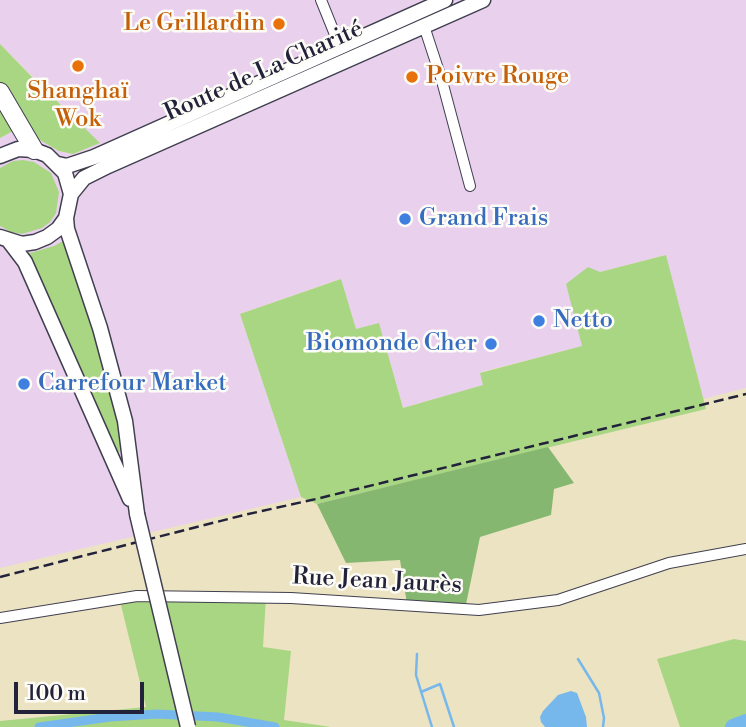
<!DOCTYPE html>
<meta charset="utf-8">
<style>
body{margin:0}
#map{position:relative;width:746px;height:727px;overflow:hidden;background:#ece3c2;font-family:"Libre Bodoni",serif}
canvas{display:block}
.scale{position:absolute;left:14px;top:682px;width:130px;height:32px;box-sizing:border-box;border:4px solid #22223b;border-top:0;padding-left:9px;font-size:21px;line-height:24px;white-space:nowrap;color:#22223b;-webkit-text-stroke:5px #fdfcf7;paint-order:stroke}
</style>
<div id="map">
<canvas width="746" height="727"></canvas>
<div class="scale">100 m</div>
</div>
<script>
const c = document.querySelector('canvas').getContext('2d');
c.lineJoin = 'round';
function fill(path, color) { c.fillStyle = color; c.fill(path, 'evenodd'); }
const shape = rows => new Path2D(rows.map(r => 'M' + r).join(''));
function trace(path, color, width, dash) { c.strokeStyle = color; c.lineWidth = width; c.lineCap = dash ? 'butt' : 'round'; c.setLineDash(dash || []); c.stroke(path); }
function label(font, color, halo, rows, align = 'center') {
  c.font = font + ' "Libre Bodoni",serif'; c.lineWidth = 5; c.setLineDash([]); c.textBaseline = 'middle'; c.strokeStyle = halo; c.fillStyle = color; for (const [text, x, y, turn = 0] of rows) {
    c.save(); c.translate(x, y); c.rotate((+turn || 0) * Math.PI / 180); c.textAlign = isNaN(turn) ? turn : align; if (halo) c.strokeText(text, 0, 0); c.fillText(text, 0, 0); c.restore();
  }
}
fill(shape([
 [0,0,746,0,746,388,703,399,665,255,600,272,566,284,583,346,481,372,484,385,403,408,379,324,356,329,340,279,240,314,301,497,0,568,0,138,19,128,59,151,73,154,99,143,0,44]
]), '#e9d1ed');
fill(shape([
 [0,44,31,76,100,143,73,154,59,151,19,128,0,138],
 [23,160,34,162,51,173,59,192,56,213,50,222,42,228,22,234,11,232,0,226,0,168,13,161],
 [65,240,91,308,126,450,113,453,27,254,54,246],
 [666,255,706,409,317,504,301,497,240,314,341,279,356,329,379,323,403,408,483,385,480,373,582,346,566,284,588,267,600,272],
 [119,597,266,597,263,647,291,651,284,720,331,727,0,727,0,721,146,707],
 [734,639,746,641,746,727,680,727,657,659]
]), '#a9d683');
fill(shape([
 [548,447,574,483,554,489,551,515,480,537,465,609,407,604,400,560,346,563,317,504]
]), '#86b771');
fill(shape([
 [571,691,577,693,586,717,587,727,545,727,541,722,540,717,543,711,558,695]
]), '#76b8eb');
trace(shape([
 [417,654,416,675,432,727],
 [578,659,599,693,604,718,603,727],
 [421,692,440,684,454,727]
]), '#76b8eb', 2.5);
trace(shape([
 [39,727,110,717,157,714,218,717,275,727]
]), '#76b8eb', 9);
trace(shape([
 [733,727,746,722]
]), '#76b8eb', 16);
const street = shape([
 [321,0,340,47],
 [424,26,442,81,470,186],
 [0,618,137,596,291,598,479,610,558,600,669,563,746,549]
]);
const primary = shape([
 [0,156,18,149,34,150,47,155,65,173,71,194,66,218,58,229,47,237,35,242,22,244,0,237],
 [58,164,67,166,94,157,445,0],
 [71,194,84,178,108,166,483,0],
 [66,218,67,229,100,328,125,421,137,514],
 [9,241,25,262,130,499]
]);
const highway = shape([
 [0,92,34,150]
]);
trace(street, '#403f4f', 12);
trace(primary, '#403f4f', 17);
trace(highway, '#403f4f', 20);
trace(street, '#fff', 10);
trace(primary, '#fff', 14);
trace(highway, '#fff', 18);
trace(shape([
 [0,577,244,515,316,499,746,394]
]), '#22223b', 2.5, [10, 5]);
const primaryBridge = shape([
 [137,514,188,727]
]);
trace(primaryBridge, '#403f4f', 17, []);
trace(primaryBridge, '#fff', 14);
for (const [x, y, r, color] of [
 [279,24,7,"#e8710a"],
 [78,66,7,"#e8710a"],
 [412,77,7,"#e8710a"],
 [405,219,7,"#3f7fe0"],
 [539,321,7,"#3f7fe0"],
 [491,344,7,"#3f7fe0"],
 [24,384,7,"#3f7fe0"]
]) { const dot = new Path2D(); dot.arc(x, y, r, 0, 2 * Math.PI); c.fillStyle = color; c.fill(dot); trace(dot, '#fdfcf7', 2.5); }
label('24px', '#c56008', '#fdfcf7', [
 ["Le Grillardin",265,24],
 ["Poivre Rouge",426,77,"left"],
 ["Shanghaï",78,92,"center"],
 ["Wok",78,120,"center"]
], 'right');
label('24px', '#22223b', '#fdfcf7', [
 ["Route de La Charité",264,72,-24],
 ["Rue Jean Jaurès",377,582,3]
]);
label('24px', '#366cbe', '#fdfcf7', [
 ["Grand Frais",419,219],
 ["Netto",553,321],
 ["Biomonde Cher",477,344,"right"],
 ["Carrefour Market",38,384]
], 'left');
</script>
